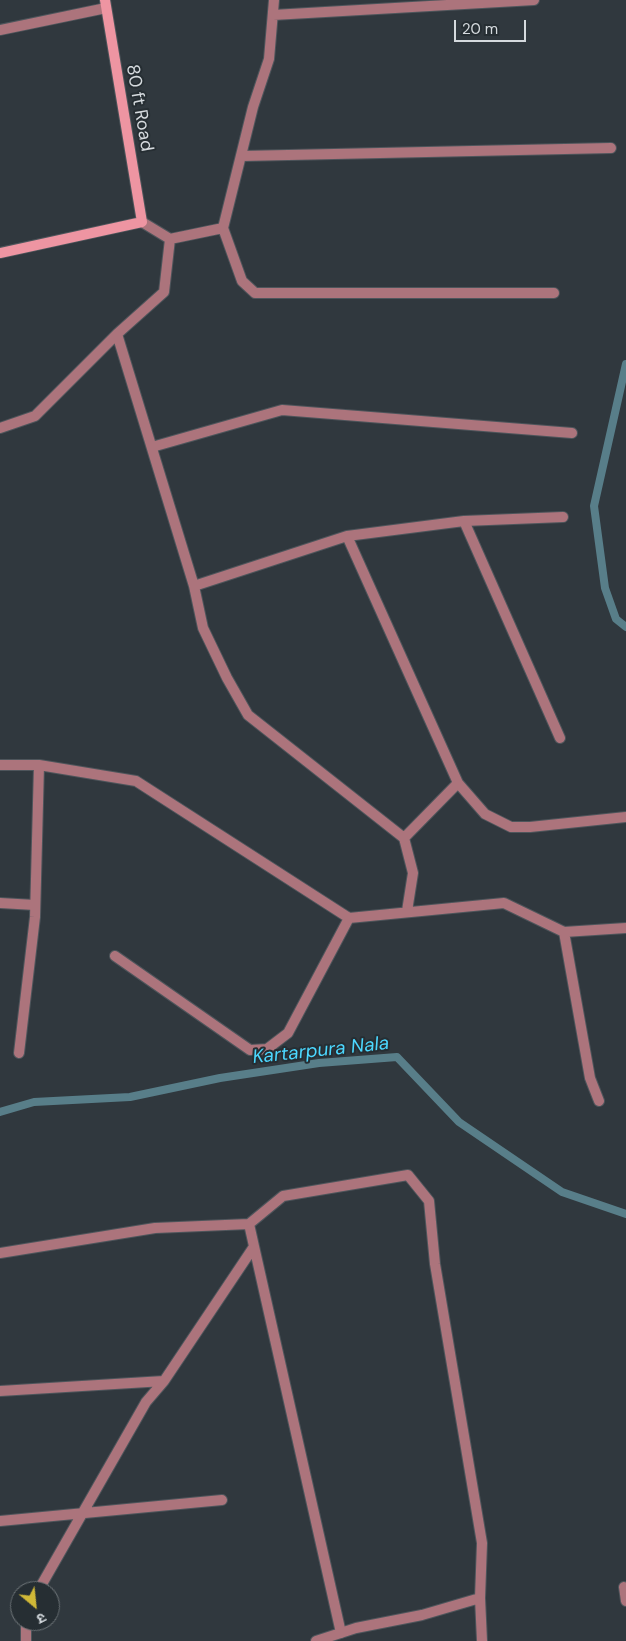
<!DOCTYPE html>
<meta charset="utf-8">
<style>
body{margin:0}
#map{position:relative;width:626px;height:1641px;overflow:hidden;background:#30383e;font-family:"DM Sans","Noto Sans Devanagari",sans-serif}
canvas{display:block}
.north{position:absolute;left:10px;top:1581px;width:50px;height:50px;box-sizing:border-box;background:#262e33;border:1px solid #6c7377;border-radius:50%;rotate:152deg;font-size:14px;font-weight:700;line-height:20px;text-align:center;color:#d5dade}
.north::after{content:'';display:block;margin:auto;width:18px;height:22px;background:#d0b837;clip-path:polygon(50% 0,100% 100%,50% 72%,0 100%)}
.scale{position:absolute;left:454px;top:20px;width:72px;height:22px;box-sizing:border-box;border:2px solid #d5dade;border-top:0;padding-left:6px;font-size:15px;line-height:18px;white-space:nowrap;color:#d5dade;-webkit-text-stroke:4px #262e33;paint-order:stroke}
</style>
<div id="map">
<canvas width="626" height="1641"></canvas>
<div class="north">उ</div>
<div class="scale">20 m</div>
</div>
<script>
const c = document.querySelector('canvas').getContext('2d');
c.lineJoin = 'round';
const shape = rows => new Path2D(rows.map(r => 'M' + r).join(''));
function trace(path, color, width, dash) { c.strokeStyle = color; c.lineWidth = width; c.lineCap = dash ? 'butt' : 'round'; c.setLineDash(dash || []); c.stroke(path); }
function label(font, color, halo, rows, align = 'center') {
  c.font = font + ' "DM Sans",sans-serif'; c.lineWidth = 4; c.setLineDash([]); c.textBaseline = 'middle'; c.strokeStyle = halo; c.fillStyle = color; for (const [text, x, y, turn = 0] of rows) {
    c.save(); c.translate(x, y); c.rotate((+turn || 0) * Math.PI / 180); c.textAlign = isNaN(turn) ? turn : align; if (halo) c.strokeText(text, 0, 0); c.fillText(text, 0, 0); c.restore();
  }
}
trace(shape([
 [626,364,594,506,605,588,616,619,626,627],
 [0,1112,34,1102,130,1097,220,1078,319,1063,397,1057,459,1122,562,1192,626,1214]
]), '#587e89', 8);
const street = shape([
 [274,0,269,59,253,107,223,228,242,281,255,293,554,293],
 [273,15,534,0],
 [0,30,106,8],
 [242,156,611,148],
 [170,239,223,228],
 [117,334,194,586,347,536,464,521,563,517],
 [0,428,35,416,117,334,164,292,170,239,142,222],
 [152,447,282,410,572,433],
 [464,521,560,738],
 [347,536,458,783,485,814,511,827,530,827,626,817],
 [194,586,203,628,227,678,248,715,404,838,413,873,407,911],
 [0,765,39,765,136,781,349,918,504,903,564,932,626,928],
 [404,838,458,783],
 [0,903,35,905],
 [564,932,590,1078,599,1101],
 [115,956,250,1050,267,1049,288,1033,349,918],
 [19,1053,35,917,39,765],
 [249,1224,283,1196,408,1175,429,1201,435,1264,482,1543,480,1598],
 [0,1253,155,1228,249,1224,341,1633],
 [164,1381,253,1248],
 [0,1391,164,1381,146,1402,38,1591],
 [0,1521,222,1500],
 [624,1587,626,1601],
 [26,1621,26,1641],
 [316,1641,356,1628,422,1615,480,1598,482,1641]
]);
const secondary = shape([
 [0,253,142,222,105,0]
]);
trace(street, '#4e555b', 12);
trace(secondary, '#4e555b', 12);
trace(street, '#ac747c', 10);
trace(secondary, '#ee95a2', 10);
label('18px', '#d5dade', '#262e33', [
 ["80 ft Road",139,108,80]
]);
label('italic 19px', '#4cd7fe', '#262e33', [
 ["Kartarpura Nala",321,1051,-6]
]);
</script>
